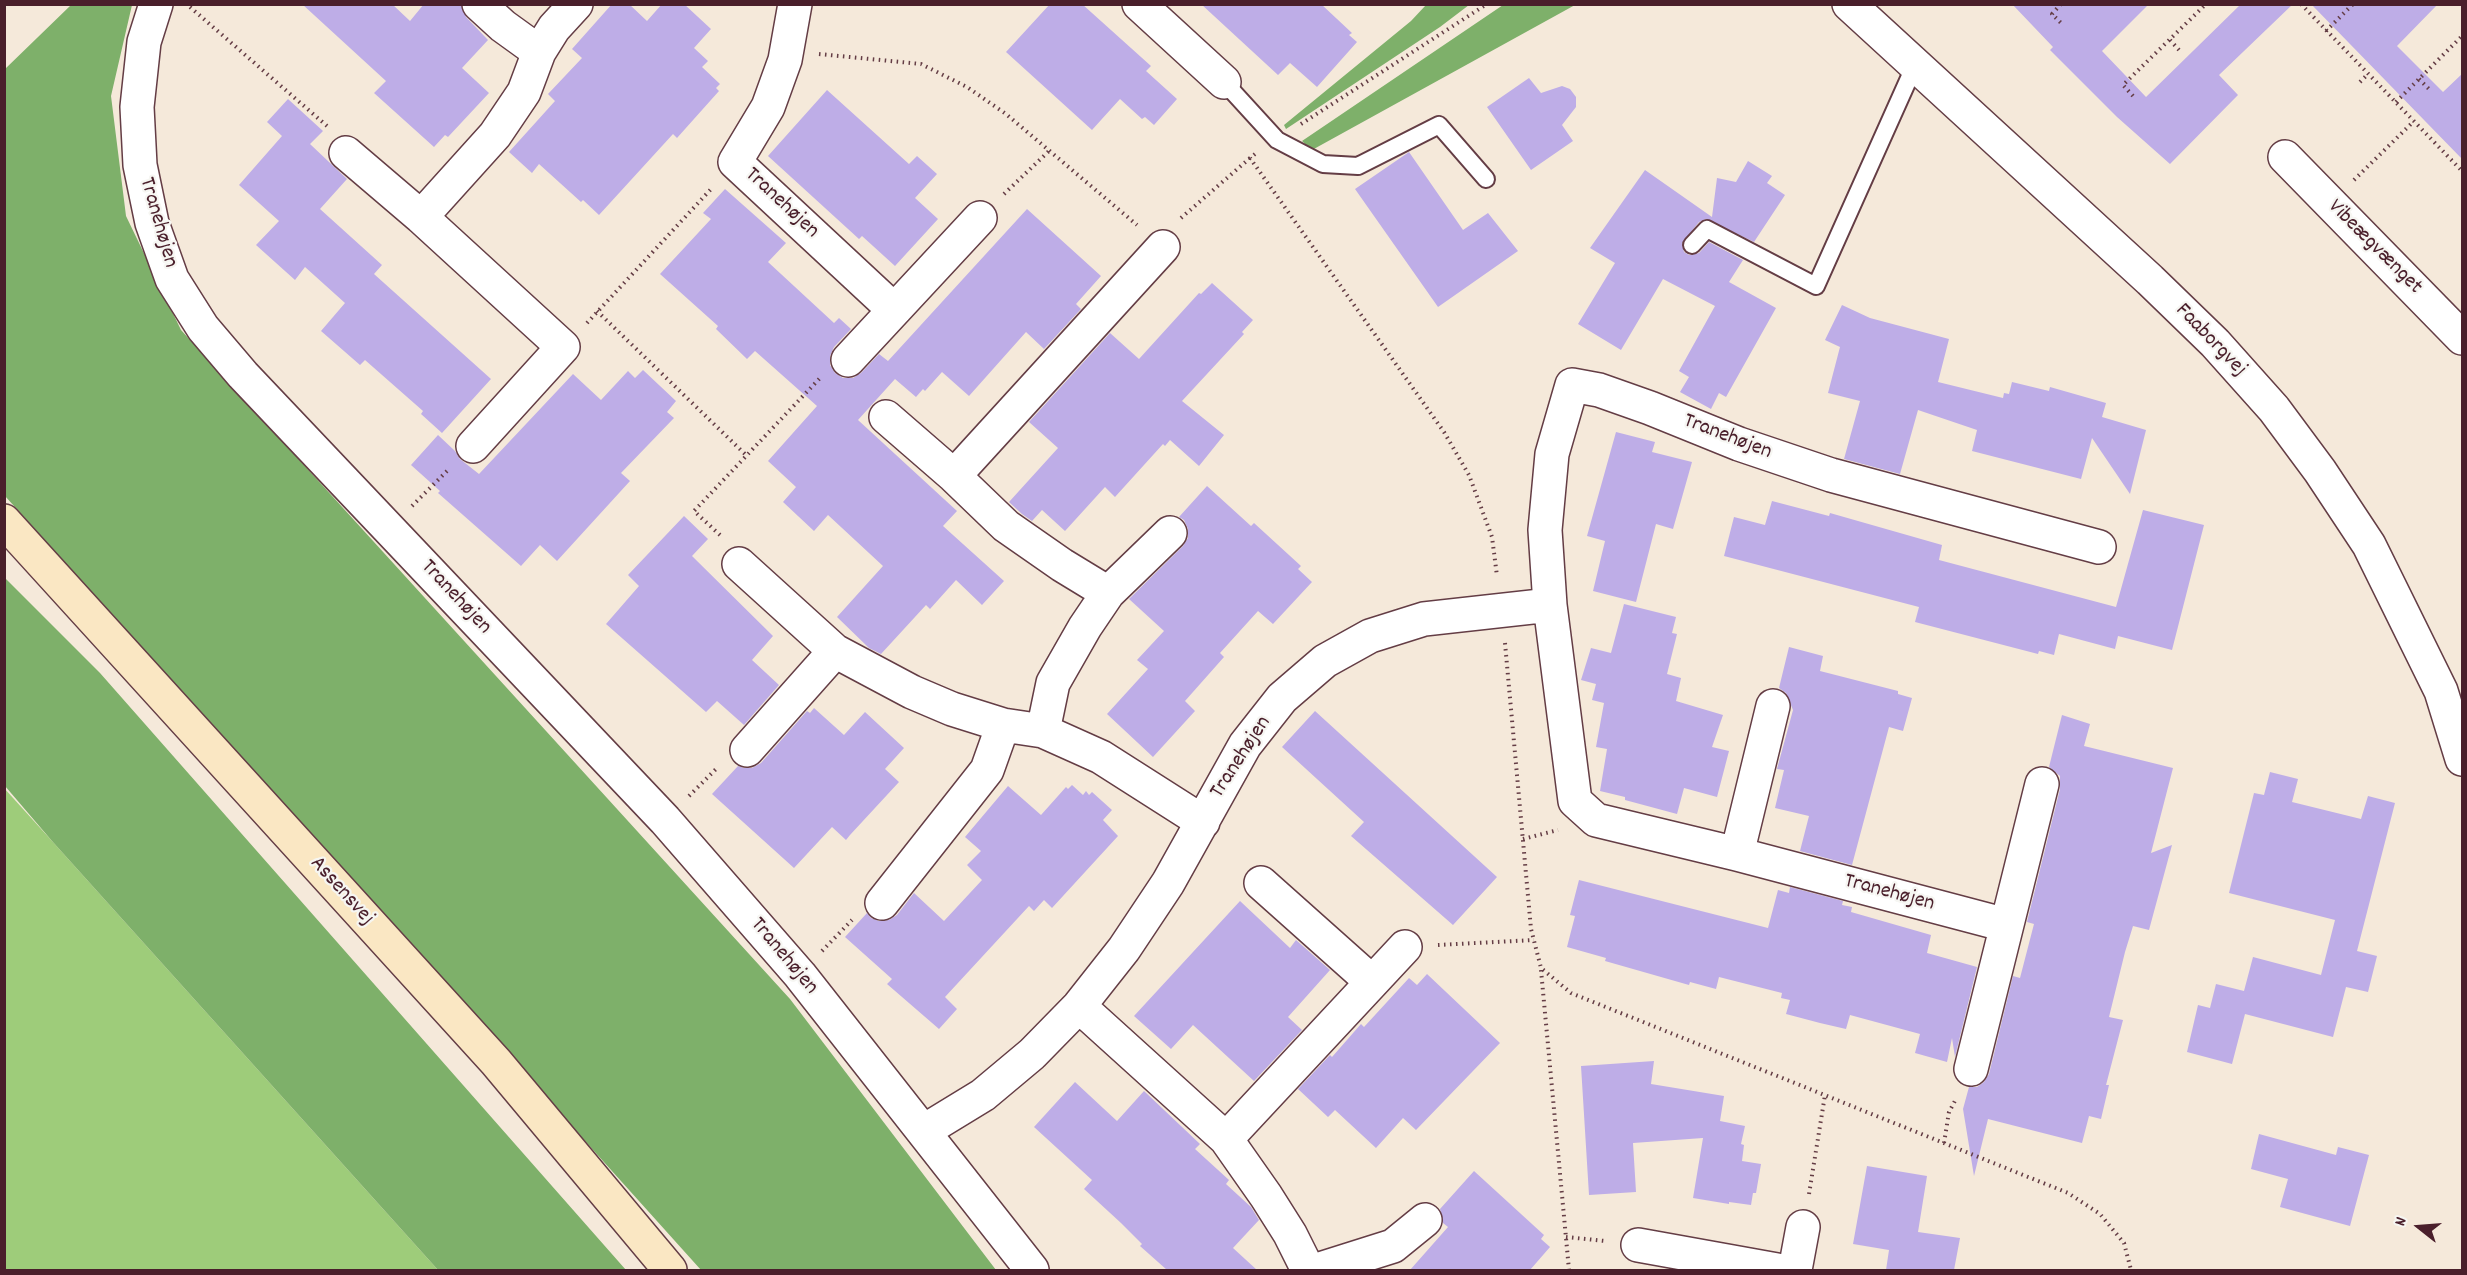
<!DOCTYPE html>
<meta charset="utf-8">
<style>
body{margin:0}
#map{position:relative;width:2467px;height:1275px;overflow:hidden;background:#f5e9da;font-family:Dekko,sans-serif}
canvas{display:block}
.frame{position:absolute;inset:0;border:6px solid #4a1f2b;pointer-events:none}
.north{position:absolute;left:2389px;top:1197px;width:60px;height:60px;-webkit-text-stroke:4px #f6f6f2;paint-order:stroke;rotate:287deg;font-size:16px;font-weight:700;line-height:24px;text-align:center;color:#4a1f2b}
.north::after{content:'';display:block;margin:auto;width:21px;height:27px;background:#4a1f2b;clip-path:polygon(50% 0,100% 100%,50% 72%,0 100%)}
</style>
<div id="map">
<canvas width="2467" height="1275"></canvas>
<div class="frame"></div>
<div class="north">N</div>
</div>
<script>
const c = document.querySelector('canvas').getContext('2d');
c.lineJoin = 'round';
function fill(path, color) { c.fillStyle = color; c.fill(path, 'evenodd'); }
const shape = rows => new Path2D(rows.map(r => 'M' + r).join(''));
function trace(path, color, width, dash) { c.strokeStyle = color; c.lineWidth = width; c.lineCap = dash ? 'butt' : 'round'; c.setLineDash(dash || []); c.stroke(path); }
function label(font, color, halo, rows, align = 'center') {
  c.font = font + ' Dekko,sans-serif'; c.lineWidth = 4.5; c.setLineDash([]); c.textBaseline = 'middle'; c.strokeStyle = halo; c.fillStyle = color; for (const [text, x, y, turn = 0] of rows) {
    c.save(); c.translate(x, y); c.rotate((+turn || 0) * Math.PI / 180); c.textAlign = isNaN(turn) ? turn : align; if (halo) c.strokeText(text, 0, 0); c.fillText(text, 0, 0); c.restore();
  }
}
fill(shape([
 [4,788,52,841,438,1270,5,1270]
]), '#9ecc7a');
fill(shape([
 [71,5,132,5,111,96,126,216,181,330,790,999,996,1270,701,1270,5,496,4,70],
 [1426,5,1469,5,1440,27,1286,129,1284,125,1411,21],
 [1503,5,1575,5,1312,150,1302,141],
 [4,577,100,673,626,1270,438,1270,52,841,5,786]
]), '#7eb06a');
fill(shape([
 [302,4,392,4,410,21,424,4,461,4,466,17,488,40,462,68,489,93,448,137,445,135,434,147,374,93,386,81],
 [612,4,629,4,647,21,662,4,684,4,711,29,694,48,708,61,702,67,720,84,716,88,719,91,677,138,673,134,599,215,583,200,581,202,539,164,532,173,509,152,555,101,548,94,582,58,572,49],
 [1050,4,1082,4,1151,66,1146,71,1177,99,1154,125,1145,117,1142,119,1120,99,1092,130,1006,52],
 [1201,4,1321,4,1352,33,1349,35,1357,42,1317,87,1290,63,1278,75],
 [2012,4,2149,4,2102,51,2146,97,2241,4,2293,4,2219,75,2238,95,2170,164,2117,117,2050,50,2053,47],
 [2311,4,2438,4,2397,46,2443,92,2463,73,2463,160],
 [1529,78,1541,93,1562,86,1570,89,1576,97,1576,107,1562,125,1573,141,1531,170,1487,107],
 [827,90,909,164,917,156,937,174,915,198,938,219,895,266,862,236,859,239,768,156],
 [288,99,323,131,310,144,347,179,320,209,382,265,374,274,491,379,442,433,421,414,423,411,365,360,360,365,321,331,345,303,305,267,295,280,256,245,279,221,239,185,282,136,267,122],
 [1409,152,1463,230,1488,213,1518,251,1438,307,1355,189],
 [1748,161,1772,176,1767,183,1785,195,1754,242,1706,219,1699,222,1682,243,1684,252,1689,255,1699,253,1709,242,1743,260,1729,282,1776,308,1726,397,1719,393,1711,409,1680,392,1689,377,1679,371,1715,306,1663,279,1621,350,1578,324,1615,263,1590,248,1645,170,1712,217,1717,178,1736,182],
 [725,189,786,243,768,262,834,323,839,318,851,329,834,347,830,356,830,365,835,373,843,378,853,378,861,373,879,354,888,361,1027,209,1101,276,1076,304,1081,309,1044,349,1026,332,969,396,942,372,925,391,923,389,916,397,895,379,858,420,957,511,943,526,1004,581,982,605,956,580,930,609,926,605,881,654,869,648,837,617,883,566,828,515,814,531,783,502,796,487,768,461,817,406,755,351,747,359,716,329,718,326,660,274,711,219,703,213],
 [1212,283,1253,320,1242,332,1244,334,1182,401,1224,435,1199,466,1170,440,1165,446,1163,444,1115,497,1105,487,1065,531,1042,510,1032,521,1022,514,1009,502,1058,448,1029,422,1110,333,1139,359,1199,293,1201,294],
 [1842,305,1870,318,1949,339,1938,382,2003,398,2004,393,2009,394,2012,382,2049,391,2050,387,2106,403,2102,417,2146,430,2130,494,2092,438,2081,479,1972,451,1977,430,1918,410,1900,474,1844,459,1860,401,1828,393,1840,347,1825,340],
 [643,370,676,401,667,412,674,418,621,473,630,481,557,561,540,545,521,566,438,493,440,491,411,465,438,435,455,451,460,459,479,474,573,374,601,400,628,371,635,378],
 [1616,432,1655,442,1652,452,1692,462,1673,529,1656,524,1636,602,1593,591,1605,541,1587,536],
 [1207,486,1251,526,1254,523,1301,566,1298,569,1312,582,1273,624,1258,611,1220,653,1224,657,1185,701,1195,711,1153,757,1107,714,1148,669,1137,660,1164,631,1129,599,1183,546,1188,538,1188,529,1184,520,1179,517],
 [1772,501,1829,516,1830,513,1942,545,1939,560,2116,607,2143,510,2204,525,2172,650,2118,636,2115,649,2059,634,2054,655,2039,651,2038,654,1915,622,1919,607,1724,556,1734,517,1765,525],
 [684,516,708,539,692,556,773,636,752,660,779,685,744,725,717,701,706,712,606,624,639,586,628,575],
 [1624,604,1676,617,1672,633,1677,634,1667,674,1681,678,1676,701,1723,715,1712,747,1729,751,1717,797,1684,788,1677,814,1625,800,1625,797,1600,791,1607,749,1596,747,1604,703,1592,700,1596,684,1581,680,1591,648,1611,653],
 [1789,647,1823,656,1820,671,1898,691,1898,694,1912,698,1903,731,1889,727,1852,865,1800,851,1809,816,1775,808,1784,770,1777,769,1793,710,1786,693,1779,688],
 [814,708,844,735,865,712,904,748,885,769,899,782,850,835,846,840,832,827,794,868,712,794,738,766,744,768,752,768,761,763,807,711,810,713],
 [1315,711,1497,877,1453,925,1351,836,1364,822,1282,747],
 [2062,715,2090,724,2084,746,2173,768,2151,853,2172,845,2149,930,2133,926,2125,952,2109,1017,2123,1020,2106,1085,2109,1085,2101,1119,2089,1116,2082,1143,1988,1119,1974,1176,1963,1109,1969,1087,1977,1087,1984,1082,1989,1074,2013,976,2020,978,2034,924,2027,922,2060,789,2060,776,2049,767],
 [2270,772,2298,779,2292,802,2361,819,2368,796,2395,803,2357,951,2377,956,2368,992,2346,987,2333,1037,2245,1014,2232,1064,2187,1052,2198,1005,2210,1008,2216,984,2244,991,2253,957,2321,975,2335,920,2229,893,2254,793,2264,795],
 [1072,785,1083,795,1086,791,1089,795,1092,792,1112,810,1103,820,1118,836,1052,908,1044,900,1034,911,1029,906,945,997,957,1009,939,1029,887,984,892,979,845,937,867,913,871,918,879,921,889,920,897,915,914,893,944,921,982,880,967,865,981,851,965,837,1008,786,1041,815,1066,787,1068,789],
 [1579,880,1768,928,1778,890,1789,893,1790,887,1843,901,1842,905,1852,907,1851,912,1931,935,1927,953,1977,967,1955,1057,1952,1038,1947,1062,1915,1053,1920,1034,1850,1015,1846,1029,1820,1023,1786,1014,1790,1000,1781,998,1782,993,1719,977,1716,989,1690,982,1689,985,1605,961,1606,958,1567,947,1575,916,1570,915],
 [1240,901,1290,948,1296,940,1330,970,1288,1017,1302,1030,1254,1081,1193,1025,1171,1049,1134,1016],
 [1427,974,1500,1043,1416,1130,1403,1118,1376,1148,1335,1110,1328,1117,1298,1089,1330,1055,1332,1057,1361,1024,1364,1027,1409,978,1417,985],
 [1654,1061,1651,1084,1724,1096,1720,1121,1745,1126,1741,1144,1744,1145,1742,1161,1761,1164,1756,1193,1753,1193,1751,1205,1729,1202,1729,1204,1693,1198,1703,1138,1633,1143,1636,1192,1589,1195,1581,1066],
 [1075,1082,1117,1121,1144,1091,1200,1144,1195,1149,1229,1180,1226,1184,1251,1207,1259,1220,1233,1248,1257,1270,1167,1270,1140,1246,1142,1244,1121,1223,1084,1189,1092,1180,1034,1127],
 [2259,1134,2336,1155,2338,1147,2369,1155,2350,1226,2280,1207,2288,1179,2251,1169],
 [1867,1166,1927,1176,1918,1232,1960,1238,1954,1270,1886,1270,1889,1250,1853,1244],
 [1474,1171,1544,1235,1541,1239,1550,1247,1530,1270,1410,1270,1448,1227,1443,1223,1440,1209]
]), '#beade7');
const service = shape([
 [1224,82,1277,140,1323,164,1358,166,1439,125,1486,179],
 [1692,245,1707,229,1816,286,1915,65]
]);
const minor = shape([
 [156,4,144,42,137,107,140,165,152,223,172,279,203,328,243,375,665,820,800,975,1032,1270],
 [479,4,503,26,539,52],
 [795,4,785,60,768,107,735,162,893,309],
 [1139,4,1224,82],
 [346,153,421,217,563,347,473,446],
 [2285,157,2462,338],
 [421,217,495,135,524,92,539,52,554,28,576,4],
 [848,360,980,218],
 [886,417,954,476,1006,526,1062,565,1108,593],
 [954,476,1163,247],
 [739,564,835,651,912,692,952,709,1003,725,1043,731,1101,757,1203,822],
 [1043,731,1053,683,1085,627,1108,593,1170,533],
 [747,750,835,651],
 [1737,854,1773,706],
 [1261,883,1372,982],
 [882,903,987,770,1003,725],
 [2006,925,1737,854,1596,820,1575,801,1550,605,1545,530,1552,454,1572,385,1599,390,1650,408,1739,444,1831,475,2099,547],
 [1079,1006,1226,1139,1266,1196,1290,1234,1308,1270],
 [1971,1069,2042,784],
 [924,1131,983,1095,1032,1054,1079,1006,1124,949,1168,883,1245,745,1282,698,1325,661,1370,636,1424,619,1550,605],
 [1226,1139,1405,947],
 [1638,1245,1777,1270],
 [1317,1270,1393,1246,1425,1220],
 [1795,1270,1803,1227]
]);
const tertiary = shape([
 [1849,4,2150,280,2215,343,2274,409,2320,471,2369,545,2441,691,2462,759]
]);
const secondary = shape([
 [4,521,496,1062,670,1270]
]);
trace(service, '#643d45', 20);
trace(minor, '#643d45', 36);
trace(tertiary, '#643d45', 36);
trace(secondary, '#643d45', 36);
trace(shape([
 [2061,4,2052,14,2061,23],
 [2301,4,2462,171],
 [190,7,327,126],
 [2326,31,2353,4],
 [2170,40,2179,50],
 [819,54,921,64,967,87,1006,114,1137,225],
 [2419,79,2429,89],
 [2360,82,2368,74],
 [2133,96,2123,85,2206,4],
 [2396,102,2462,36],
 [1301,124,1487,4],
 [1255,154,1250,158,1444,432,1469,475,1492,537,1497,576],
 [2354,180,2414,121],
 [1004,194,1049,151],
 [1181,218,1250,158],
 [597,311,747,456],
 [587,323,712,188],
 [412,506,449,469],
 [720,535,694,511,821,377],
 [1505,643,1531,929,1541,968,1571,993,2068,1193,2100,1214,2124,1243,2131,1270],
 [689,796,718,767],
 [1523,839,1558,830],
 [1438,945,1534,940],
 [822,951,852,920],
 [1541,970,1569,1270],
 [1944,1143,1949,1112,1956,1099],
 [1809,1194,1825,1095],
 [1566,1237,1605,1241]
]), '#643d45', 4, [1.5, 4.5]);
trace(service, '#fff', 16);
trace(minor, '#fff', 33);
trace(tertiary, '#fff', 33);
trace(secondary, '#fae7c3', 33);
label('22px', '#4a1f2b', '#f6f6f2', [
 ["Tranehøjen",781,204,43],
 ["Tranehøjen",157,223,74],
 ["Vibeægvænget",2374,248,45],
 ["Faaborgvej",2210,341,46],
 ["Tranehøjen",1727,438,21],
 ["Tranehøjen",455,598,47],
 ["Tranehøjen",1242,758,-57],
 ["Assensvej",341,892,48],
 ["Tranehøjen",1889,894,15],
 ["Tranehøjen",783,957,50]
]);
</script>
